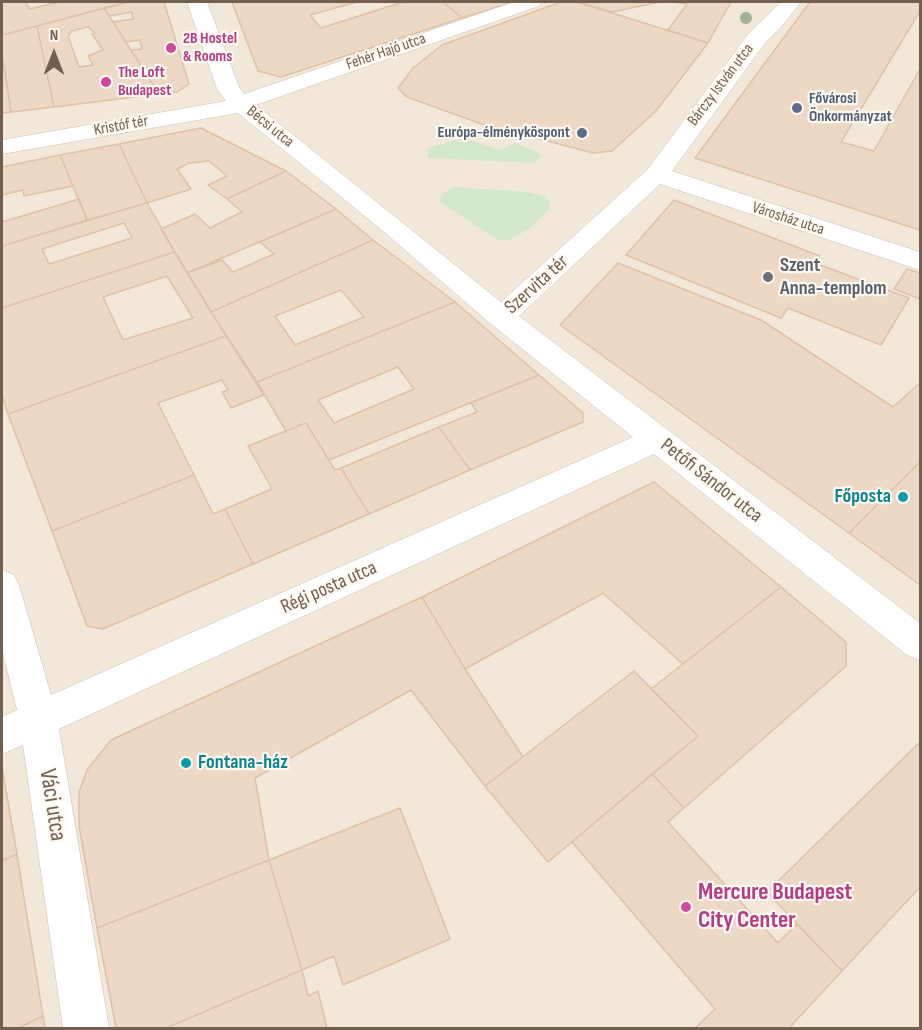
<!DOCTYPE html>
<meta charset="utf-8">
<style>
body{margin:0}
#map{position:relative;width:922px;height:1030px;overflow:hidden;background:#faf5ea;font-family:"Sofia Sans Condensed",sans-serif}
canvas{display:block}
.frame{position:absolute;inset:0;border:3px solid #735f50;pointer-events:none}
.north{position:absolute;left:24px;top:24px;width:60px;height:60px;-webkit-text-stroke:4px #fdf9f0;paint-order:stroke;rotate:0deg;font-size:16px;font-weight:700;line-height:24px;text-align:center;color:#735f50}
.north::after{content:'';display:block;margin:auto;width:21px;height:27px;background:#735f50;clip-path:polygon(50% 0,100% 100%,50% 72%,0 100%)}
</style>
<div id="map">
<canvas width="922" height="1030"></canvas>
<div class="frame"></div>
<div class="north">N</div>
</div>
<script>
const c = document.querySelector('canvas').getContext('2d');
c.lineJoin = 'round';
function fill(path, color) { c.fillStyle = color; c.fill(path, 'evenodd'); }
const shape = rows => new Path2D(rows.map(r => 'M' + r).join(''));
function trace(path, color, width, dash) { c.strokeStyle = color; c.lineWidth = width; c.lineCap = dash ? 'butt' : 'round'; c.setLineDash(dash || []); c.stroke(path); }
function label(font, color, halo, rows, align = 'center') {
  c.font = font + ' "Sofia Sans Condensed",sans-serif'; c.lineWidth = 4.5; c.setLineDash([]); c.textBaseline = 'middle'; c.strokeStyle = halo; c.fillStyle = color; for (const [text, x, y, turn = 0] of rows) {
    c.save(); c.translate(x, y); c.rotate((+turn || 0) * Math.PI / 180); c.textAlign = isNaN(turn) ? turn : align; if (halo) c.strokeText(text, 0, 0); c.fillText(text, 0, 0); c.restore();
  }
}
fill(shape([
 [2,2,920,2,920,1028,2,1028]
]), '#f1e8d9');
fill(shape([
 [463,138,501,150,515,143,541,154,535,163,428,158,428,148],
 [453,187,528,192,545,196,550,202,549,209,530,228,509,240,498,240,440,202,441,195]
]), '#d3e7ca');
const building = shape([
 [2,2,25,2,30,9,59,2,129,2,2,35,2,2],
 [129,2,164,2,189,84,177,92,159,94,131,50,142,49,140,40,126,42,113,22,133,19,132,12,109,16,104,8,129,2],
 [232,2,357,2,310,15,321,28,403,2,443,2,462,18,281,77,258,71,232,2],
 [443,2,514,2,462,18,443,2],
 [561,2,577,2,708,43,656,111,612,151,593,153,479,123,407,97,398,88,413,68,442,45,561,2],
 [577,2,660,2,612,12,577,2],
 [675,2,731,2,708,43,668,30,687,4,675,2],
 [810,2,920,2,920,11,841,142,874,151,920,69,920,230,695,158,810,2],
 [104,8,159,94,54,107,37,26,104,8],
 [88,27,95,33,92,34,103,50,88,56,93,65,79,67,68,36,72,31,88,27],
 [37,26,54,107,11,112,2,53,2,35,37,26],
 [2,53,11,112,2,113,2,53],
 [201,128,286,171,227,199,208,185,227,176,209,161,189,163,177,169,191,189,147,203,119,144,201,128],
 [119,144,147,203,87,220,60,155,119,144],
 [60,155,73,186,24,196,23,190,2,195,2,167,60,155],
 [286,171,336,209,187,273,161,229,195,214,210,228,242,212,227,199,286,171],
 [79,199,87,220,2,246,2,222,79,199],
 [674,200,820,256,815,263,909,298,881,345,788,308,781,318,626,255,674,200],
 [147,203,175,252,2,308,2,246,147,203],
 [124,223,132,238,49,264,42,249,124,223],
 [336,209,373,240,211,312,187,273,222,260,233,272,274,254,260,242,336,209],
 [373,240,455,302,257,382,211,312,373,240],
 [341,290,364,317,295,345,275,316,341,290],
 [175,252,226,336,8,414,2,396,2,308,175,252],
 [167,276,193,318,123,340,103,297,167,276],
 [618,263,761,320,893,407,920,383,920,462,849,533,560,325,618,263],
 [907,269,920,273,920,299,894,289,907,269],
 [455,302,539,375,329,460,306,423,286,431,257,382,455,302],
 [398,367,414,389,334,423,318,400,398,367],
 [226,336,264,395,231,408,222,392,228,390,222,380,158,403,194,475,52,531,8,414,226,336],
 [539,375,583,413,583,422,470,470,439,427,477,412,471,403,539,375],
 [306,423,335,470,341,468,369,514,253,564,225,509,272,489,248,446,306,423],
 [439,427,470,470,369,514,341,468,439,427],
 [920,462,920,585,849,533,920,462],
 [194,475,213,514,225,509,253,564,103,629,87,626,52,531,194,475],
 [654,482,781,587,683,664,603,593,465,669,422,597,654,482],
 [781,587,846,642,846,666,684,808,652,774,698,736,651,689,781,587],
 [422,597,465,669,523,757,485,786,411,690,255,778,269,860,97,928,79,826,79,792,87,770,111,740,422,597],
 [634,671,698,736,548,862,485,786,634,671],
 [920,742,920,887,842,971,767,892,920,742],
 [2,767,17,854,2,861,2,767],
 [652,774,684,808,668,822,778,943,797,924,842,971,789,1028,695,1028,715,1009,572,842,652,774],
 [400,808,450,939,343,985,334,956,302,970,269,860,400,808],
 [17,854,43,1016,18,1028,2,1028,2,861,17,854],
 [269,860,302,970,166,1028,116,1028,97,928,269,860],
 [302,970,308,996,318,991,327,1028,166,1028,302,970],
 [43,1016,45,1028,18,1028,43,1016]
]);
fill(building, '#edd8c5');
trace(building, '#dec0a7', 1.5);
const street = shape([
 [187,2,207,2,239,87,244,94,514,2,542,2,539,6,256,105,501,302,648,169,749,33,781,2,801,2,781,27,765,43,672,171,920,252,920,270,660,184,519,316,920,623,920,660,907,655,654,454,59,729,109,1028,63,1028,23,745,2,754,2,717,17,710,2,649,2,570,14,575,19,585,51,695,633,437,491,324,377,226,238,113,2,154,2,140,226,101,217,89,187,2]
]);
trace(street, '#ccbeb1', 1);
fill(street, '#fff');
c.fillStyle = '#a0b293';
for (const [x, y] of [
 [746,18]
]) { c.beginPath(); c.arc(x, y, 6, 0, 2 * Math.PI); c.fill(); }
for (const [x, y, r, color] of [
 [171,48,6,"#d1479c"],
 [106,82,6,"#d1479c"],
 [797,108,6,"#5c6f8a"],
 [582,133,6,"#5c6f8a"],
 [768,277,6,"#6b7280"],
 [903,497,6,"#0f9aa8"],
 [186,763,6,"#0f9aa8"],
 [686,907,6,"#d1479c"]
]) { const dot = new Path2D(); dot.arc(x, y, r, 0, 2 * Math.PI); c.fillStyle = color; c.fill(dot); trace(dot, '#fdf9f0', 2); }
label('bold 16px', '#b23c85', '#fdf9f0', [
 ["2B Hostel",183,39],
 ["& Rooms",183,57],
 ["The Loft",118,73],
 ["Budapest",118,91]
], 'left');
label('16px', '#735f50', '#fdf9f0', [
 ["Fehér Hajó utca",386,52,-19],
 ["Bárczy István utca",721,85,-53],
 ["Kristóf tér",121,126,-10],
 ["Bécsi utca",270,127,39],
 ["Városház utca",788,219,18]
]);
label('bold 16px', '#4e5e75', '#fdf9f0', [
 ["Fővárosi",809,99],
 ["Önkormányzat",809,117],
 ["Európa-élményköspont",570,133,"right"]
], 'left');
label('bold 20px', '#5b616d', '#fdf9f0', [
 ["Szent",780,266],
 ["Anna-templom",780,289]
], 'left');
label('20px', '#735f50', '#fdf9f0', [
 ["Szervita tér",537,285,-42],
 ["Petőfi Sándor utca",711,481,38],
 ["Régi posta utca",329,588,-24]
]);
label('bold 20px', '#0d838f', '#fdf9f0', [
 ["Főposta",891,497],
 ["Fontana-ház",198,763,"left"]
], 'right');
label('24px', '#735f50', '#fdf9f0', [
 ["Váci utca",52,805,81]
]);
label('bold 24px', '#b23c85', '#fdf9f0', [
 ["Mercure Budapest",698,893],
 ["City Center",698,921]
], 'left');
</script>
